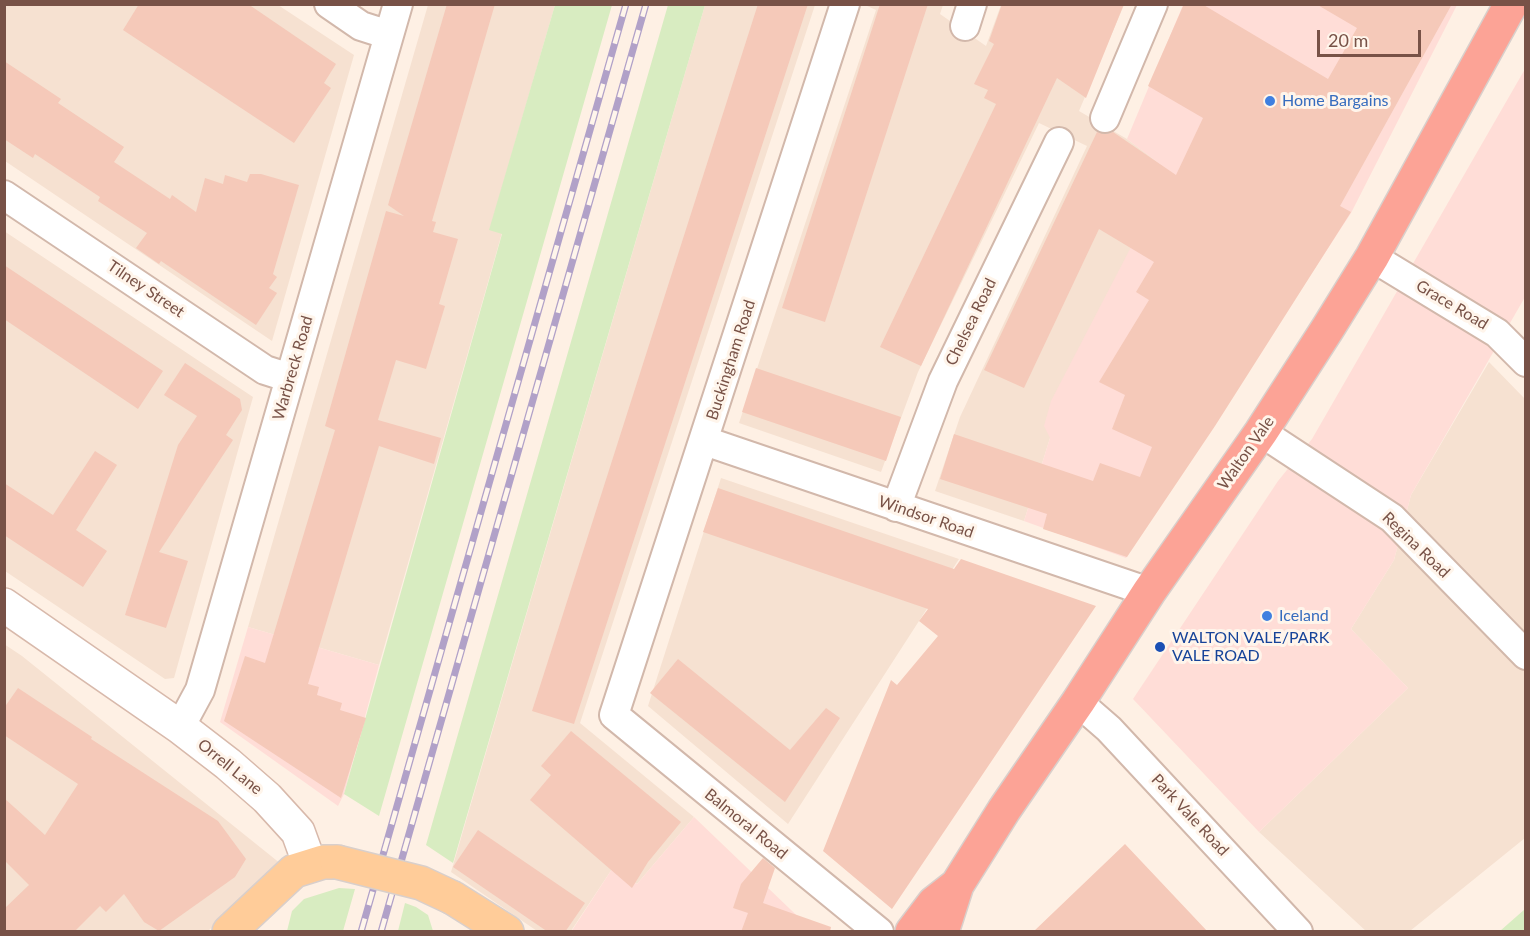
<!DOCTYPE html>
<style>
body{margin:0}
#map{position:relative;width:1530px;height:936px;overflow:hidden;background:#fef0e4;font-family:Lato,sans-serif}
canvas{display:block}
.frame{position:absolute;inset:0;border:6px solid #785247;pointer-events:none}
.scale{position:absolute;left:1317px;top:30px;width:104px;height:27px;box-sizing:border-box;border:3px solid #785247;border-top:0;padding-left:8px;font-size:18px;line-height:21px;white-space:nowrap;color:#785247;-webkit-text-stroke:4px #fff5eb;paint-order:stroke}
</style>
<div id="map">
<canvas width="1530" height="936"></canvas>
<div class="frame"></div>
<div class="scale">20 m</div>
</div>
<script>
const c = document.querySelector('canvas').getContext('2d');
c.lineJoin = 'round';
function fill(path, color) { c.fillStyle = color; c.fill(path, 'evenodd'); }
const shape = rows => new Path2D(rows.map(r => 'M' + r).join(''));
function trace(path, color, width, dash) { c.strokeStyle = color; c.lineWidth = width; c.lineCap = dash ? 'butt' : 'round'; c.setLineDash(dash || []); c.stroke(path); }
function label(font, color, halo, rows, align = 'center') {
  c.font = font + ' Lato,sans-serif'; c.lineWidth = 6; c.setLineDash([]); c.textBaseline = 'middle'; c.strokeStyle = halo; c.fillStyle = color; for (const [text, x, y, turn = 0] of rows) {
    c.save(); c.translate(x, y); c.rotate((+turn || 0) * Math.PI / 180); c.textAlign = isNaN(turn) ? turn : align; if (halo) c.strokeText(text, 0, 0); c.fillText(text, 0, 0); c.restore();
  }
}
fill(shape([
 [4,5,278,5,354,55,272,341,5,161],
 [428,5,555,5,490,229,502,233,379,665,248,627],
 [705,5,815,5,580,723,694,817,637,884,612,869,571,931,537,931,451,872],
 [865,5,943,5,940,14,986,46,1001,5,1124,5,1079,111,1127,139,1170,171,1050,438,1024,521,935,491,960,417,1087,146,1039,123,918,372,881,472,739,423,876,10],
 [4,231,253,397,174,678,165,679,5,571],
 [1489,362,1525,399,1525,838,1410,931,1367,932,1259,832,1408,688,1351,629,1394,560,1411,495],
 [721,478,959,559,788,824,648,706],
 [4,644,22,656,281,864,208,931,5,931]
]), '#f6e1d1');
fill(shape([
 [1183,5,1457,5,1351,213,1126,558,1024,521,1050,438,1044,426,1051,401,1170,172,1127,139],
 [1525,69,1525,297,1411,495,1394,560,1351,629,1408,688,1259,832,1133,699,1278,481,1312,439],
 [248,627,379,665,344,794,338,806,220,722],
 [694,817,814,932,571,932,612,869,637,884]
]), '#ffddd7');
fill(shape([
 [555,5,612,5,379,816,344,794,502,234,489,230],
 [668,5,705,5,453,863,426,845],
 [339,888,355,889,343,931,287,931,292,911,304,899],
 [405,903,416,907,428,915,433,931,398,931],
 [1525,909,1525,931,1500,931]
]), '#d8ecc1');
fill(shape([
 [139,4,248,4,336,64,324,83,331,88,294,143,123,30],
 [447,4,495,4,432,221,436,222,433,232,458,239,439,304,445,306,426,369,396,360,378,420,441,438,434,464,379,446,308,684,319,687,317,695,342,703,340,710,366,718,341,798,224,721,245,656,265,663,335,430,325,426,386,211,404,216,388,205],
 [758,4,808,4,574,724,532,711],
 [880,4,928,4,825,322,782,308],
 [1002,4,1124,4,1086,98,1057,78,921,366,880,347,996,104,984,98,988,90,974,84,994,44,989,41],
 [1184,4,1202,4,1328,79,1357,28,1316,4,1452,4,1340,206,1351,212,1215,426,1127,557,1043,529,1047,514,940,479,954,434,1093,481,1100,463,1140,477,1152,447,1112,429,1125,395,1099,382,1149,300,1136,292,1154,262,1099,229,1024,388,984,370,1097,132,1106,134,1113,132,1176,175,1203,118,1148,86],
 [4,61,61,99,58,103,124,147,114,162,170,199,172,195,196,212,205,178,223,184,225,175,247,182,250,174,261,174,299,185,273,274,277,277,269,288,277,293,256,325,161,261,159,264,136,248,147,233,98,201,100,197,35,154,33,158,4,139],
 [4,265,163,371,138,409,4,319],
 [185,363,240,399,242,410,226,435,233,440,159,552,188,561,166,628,125,615,178,445,197,416,164,395],
 [756,368,901,417,886,461,742,412],
 [95,451,117,465,76,530,107,551,83,587,4,535,4,483,53,515],
 [718,488,954,569,961,559,1096,606,892,909,823,851,891,680,897,685,938,636,919,621,928,609,703,532],
 [678,659,790,750,826,708,840,718,785,802,650,693],
 [18,688,92,737,91,739,218,821,246,859,235,877,159,931,144,922,124,894,106,912,100,906,74,932,4,932,4,909,29,885,4,860,4,798,45,835,78,784,4,735,4,708],
 [571,731,681,822,648,862,632,888,530,800,551,775,541,766],
 [478,830,585,903,565,932,548,932,453,867],
 [1125,844,1208,932,1033,932],
 [763,858,775,868,763,903,831,927,830,932,741,932,748,913,733,908,741,884]
]), '#f5c9b9');
const street = shape([
 [329,4,361,26,389,35],
 [845,4,614,715,879,932],
 [965,26,972,4],
 [1105,118,1153,4],
 [4,195,265,370,290,378],
 [1372,257,1497,333,1526,362],
 [1261,432,1392,518,1526,655],
 [705,441,1149,592],
 [896,507,943,381,1059,142],
 [1078,702,1109,729,1298,932],
 [180,727,200,690,398,4]
]);
const secondary = shape([
 [4,605,180,727,228,764,267,798,298,832,310,865]
]);
const primary = shape([
 [453,898,507,932],
 [229,932,294,871,323,862,337,862]
]);
const highway = shape([
 [912,932,934,903,957,885],
 [942,932,957,885,1004,810,1078,702,1149,592,1261,432,1328,328,1372,257,1511,4]
]);
trace(street, '#d2b8ab', 32);
trace(secondary, '#d8b9ab', 36);
trace(primary, '#d9cfcb', 36);
trace(highway, '#d9cfcb', 36);
trace(street, '#fff', 28);
trace(secondary, '#fff', 33);
trace(primary, '#fc9', 33);
trace(highway, '#fca396', 33);
const rail = shape([
 [361,932,626,4],
 [381,932,646,4]
]);
trace(rail, '#b1a1c8', 7);
trace(rail, '#fff5eb', 4.5, [14]);
const primaryBridge = shape([
 [337,862,421,883,453,898]
]);
trace(primaryBridge, '#d9cfcb', 36, []);
trace(primaryBridge, '#fc9', 33);
for (const [x, y, r, color] of [
 [1270,101,6,"#3f7fe0"],
 [1267,616,6,"#3f7fe0"],
 [1160,647,6,"#1a4fb4"]
]) { const dot = new Path2D(); dot.arc(x, y, r, 0, 2 * Math.PI); c.fillStyle = color; c.fill(dot); trace(dot, '#fff5eb', 2); }
label('16px', '#366cbe', '#fff5eb', [
 ["Home Bargains",1282,101],
 ["Iceland",1279,616]
], 'left');
label('16px', '#785247', '#fff5eb', [
 ["Tilney Street",146,289,34],
 ["Grace Road",1452,305,31],
 ["Chelsea Road",971,322,-64],
 ["Buckingham Road",731,360,-72],
 ["Warbreck Road",293,368,-74],
 ["Walton Vale",1246,453,-55],
 ["Windsor Road",926,517,19],
 ["Regina Road",1416,545,44],
 ["Orrell Lane",230,767,39],
 ["Park Vale Road",1190,815,47],
 ["Balmoral Road",746,824,39]
]);
label('16px', '#164399', '#fff5eb', [
 ["WALTON VALE/PARK",1172,638],
 ["VALE ROAD",1172,656]
], 'left');
</script>
